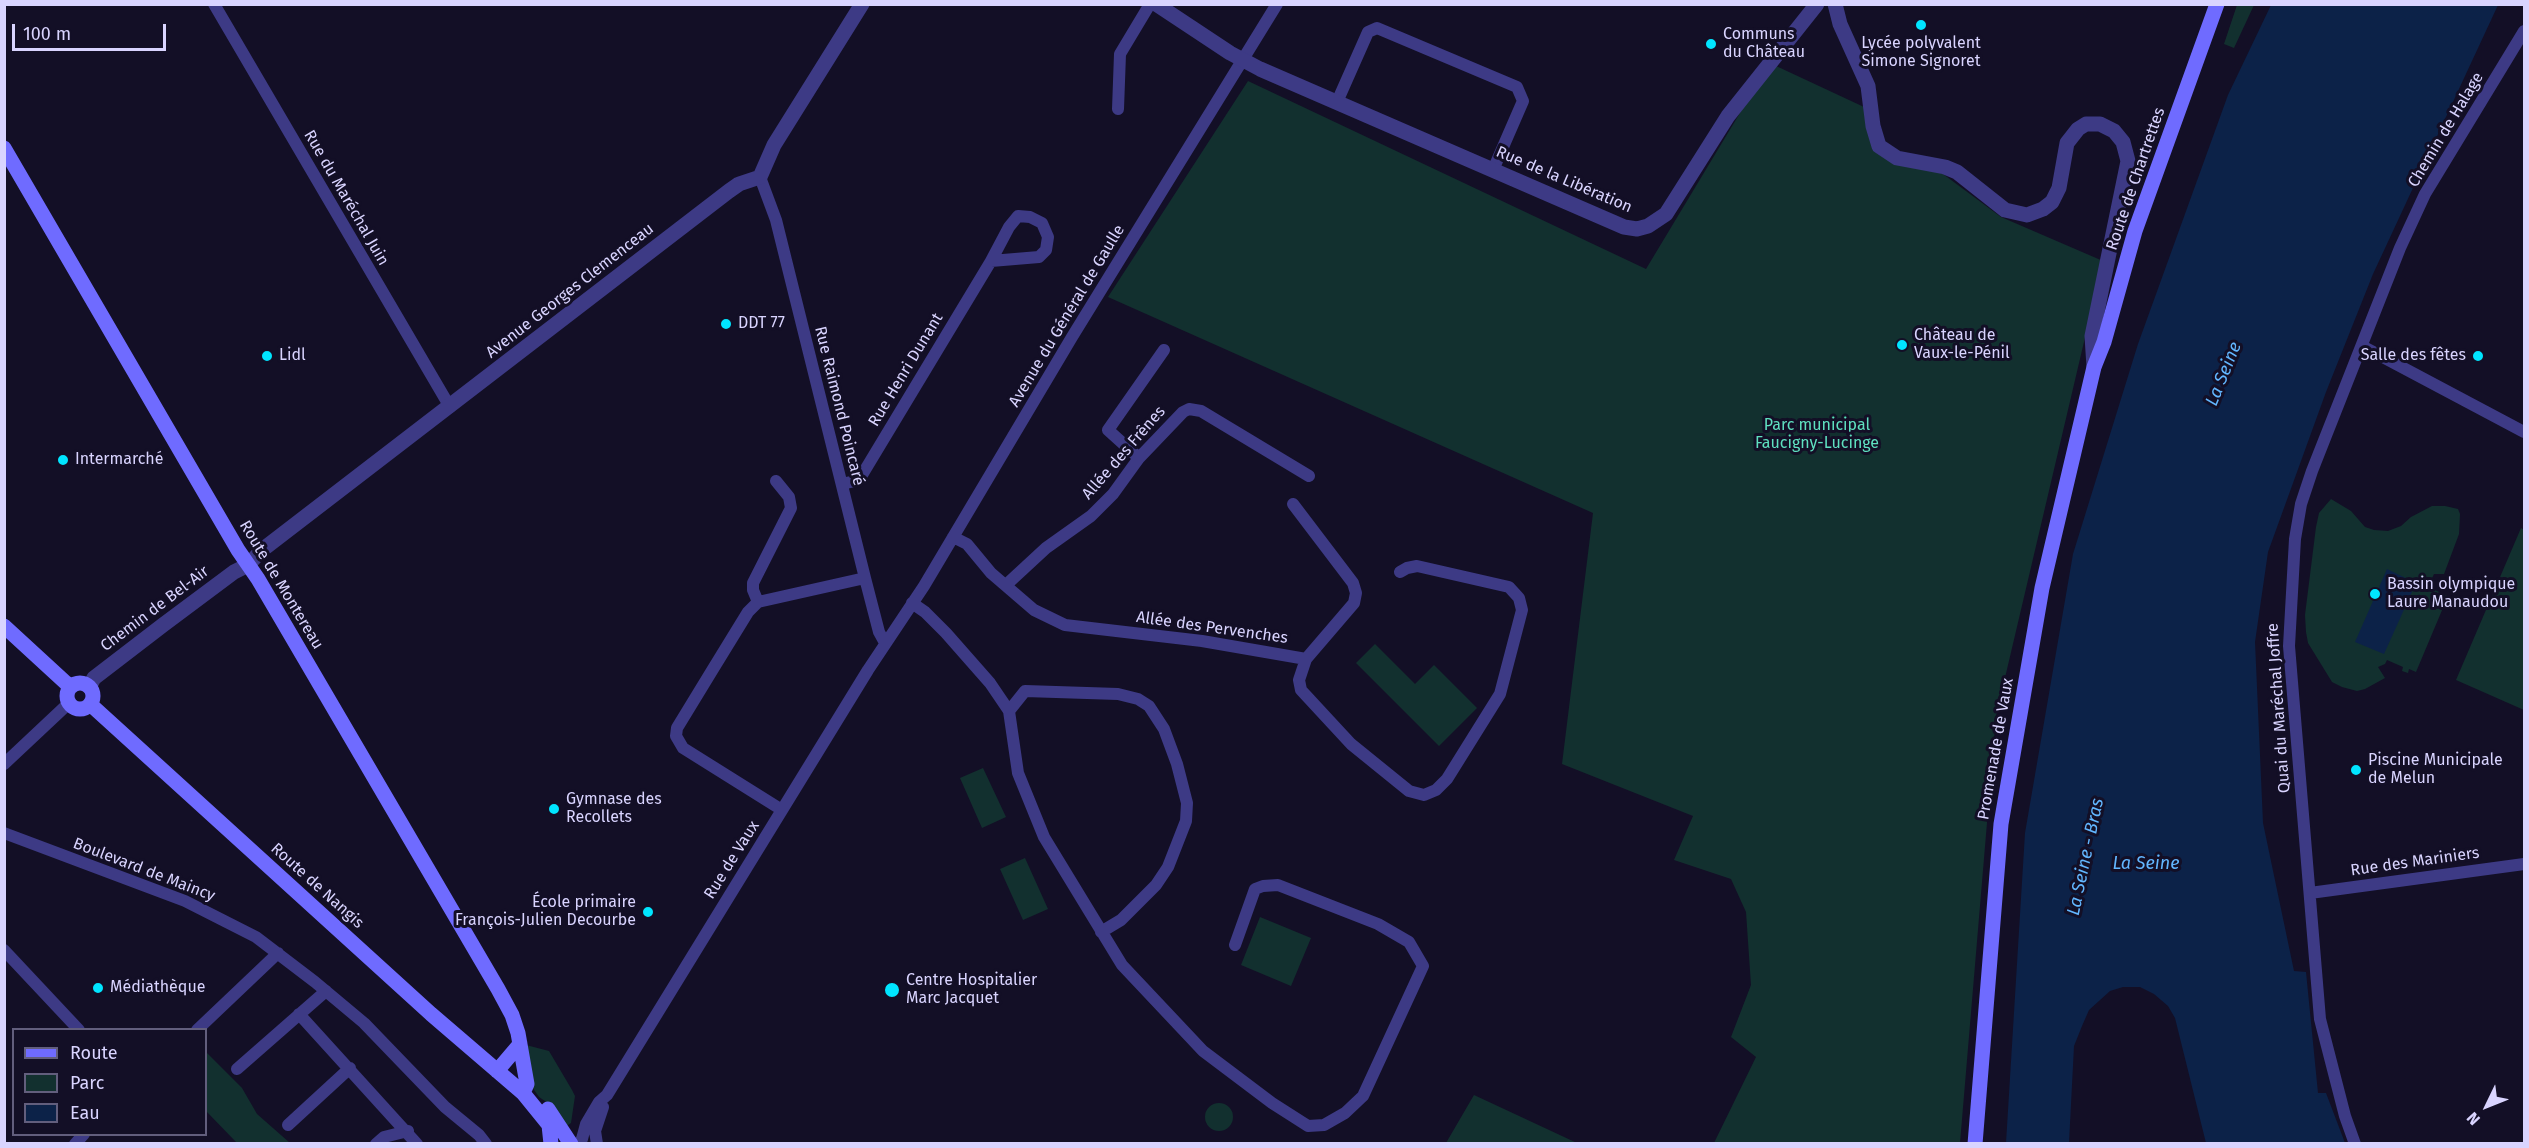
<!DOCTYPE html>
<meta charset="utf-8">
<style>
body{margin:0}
#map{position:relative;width:2529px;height:1148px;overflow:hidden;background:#130f26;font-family:"Fira Sans",sans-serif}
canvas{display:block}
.frame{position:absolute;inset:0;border:6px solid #d9d4ff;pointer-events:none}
.legend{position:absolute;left:12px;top:1028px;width:195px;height:108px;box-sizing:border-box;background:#130f26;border:2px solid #625e7d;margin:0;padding:8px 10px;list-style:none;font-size:18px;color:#d9d4ff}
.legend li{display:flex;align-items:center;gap:12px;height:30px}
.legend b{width:30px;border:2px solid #625e7d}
.north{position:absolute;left:2457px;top:1076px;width:60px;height:60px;-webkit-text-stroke:4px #130f26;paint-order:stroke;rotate:227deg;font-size:16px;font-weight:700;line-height:24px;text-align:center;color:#d9d4ff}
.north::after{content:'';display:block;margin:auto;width:21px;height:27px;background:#d9d4ff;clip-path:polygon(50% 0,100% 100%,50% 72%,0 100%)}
.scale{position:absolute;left:12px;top:24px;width:154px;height:27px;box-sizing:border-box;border:3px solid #d9d4ff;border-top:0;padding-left:8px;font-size:18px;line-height:21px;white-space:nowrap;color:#d9d4ff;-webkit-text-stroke:4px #130f26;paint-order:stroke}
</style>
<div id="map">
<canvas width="2529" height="1148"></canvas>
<div class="frame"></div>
<ul class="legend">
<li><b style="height:8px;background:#6f6bff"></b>Route</li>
<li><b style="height:16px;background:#12302f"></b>Parc</li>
<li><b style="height:16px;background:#0c2248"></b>Eau</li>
</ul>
<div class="north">N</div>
<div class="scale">100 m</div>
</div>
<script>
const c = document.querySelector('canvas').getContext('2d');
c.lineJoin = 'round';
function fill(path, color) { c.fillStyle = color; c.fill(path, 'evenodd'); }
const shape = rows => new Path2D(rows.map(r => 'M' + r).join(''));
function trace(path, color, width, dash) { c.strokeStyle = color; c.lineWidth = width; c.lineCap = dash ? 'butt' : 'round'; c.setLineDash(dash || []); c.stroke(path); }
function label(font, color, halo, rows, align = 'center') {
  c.font = font + ' "Fira Sans",sans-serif'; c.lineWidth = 6; c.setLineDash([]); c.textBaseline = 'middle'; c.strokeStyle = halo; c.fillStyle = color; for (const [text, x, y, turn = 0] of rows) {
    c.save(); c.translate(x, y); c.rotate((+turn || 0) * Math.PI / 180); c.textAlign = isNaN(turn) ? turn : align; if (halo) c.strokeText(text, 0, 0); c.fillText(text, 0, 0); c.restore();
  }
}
fill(shape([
 [2237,5,2254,5,2234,48,2224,44],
 [1774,65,1864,107,1875,149,1943,174,2001,217,2103,261,1996,716,1960,1143,1714,1143,1756,1057,1731,1037,1751,985,1746,912,1731,879,1674,860,1693,816,1562,764,1593,513,1108,297,1248,81,1646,269,1752,93],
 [2331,499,2351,511,2365,527,2374,530,2388,531,2401,526,2411,517,2432,506,2445,506,2458,509,2460,514,2459,534,2444,574,2434,574,2428,587,2448,596,2416,672,2409,669,2408,673,2402,671,2403,667,2387,660,2385,664,2378,667,2385,678,2365,689,2357,691,2342,687,2332,682,2308,643,2306,632,2305,615,2316,527,2319,513],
 [2521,528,2524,530,2524,710,2456,680],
 [1375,644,1415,684,1434,665,1477,708,1439,746,1356,663],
 [983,768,1006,817,982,828,960,778],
 [1025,858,1048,909,1023,920,1000,869],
 [1260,917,1311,938,1291,986,1241,965],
 [526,1045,549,1051,572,1090,575,1096,571,1123,565,1127,554,1107,539,1097,530,1084],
 [206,1052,242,1088,257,1114,290,1143,237,1143,206,1111],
 [1474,1095,1577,1143,1446,1143],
 '1205 1117a14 14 0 1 1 28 0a14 14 0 1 1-28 0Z'
]), '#12302f');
fill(shape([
 [2271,5,2498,5,2373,274,2326,392,2268,552,2255,642,2263,823,2294,971,2306,972,2318,1093,2326,1093,2345,1143,2206,1143,2175,1018,2168,1006,2154,994,2140,987,2123,987,2110,991,2089,1010,2082,1026,2074,1046,2069,1143,2006,1143,2025,833,2073,554,2138,344,2228,95],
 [2387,569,2416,583,2384,654,2355,642]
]), '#0c2248');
trace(shape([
 [214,4,450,407],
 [1337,102,1368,32,1377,28,1517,87,1523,101,1493,170],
 [1118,109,1120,54,1150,4],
 [760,177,776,220,865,578,879,632,885,643],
 [2362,346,2524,432],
 [1139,458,1108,430,1164,350],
 [842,484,859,480,991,261,1039,257,1046,250,1048,237,1042,223,1030,217,1018,216,1009,227,991,261],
 [953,537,967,544,991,573,1034,610,1065,625,1202,641,1306,659,1354,603,1356,593,1353,583,1293,504],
 [1006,585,1046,548,1091,516,1113,494,1139,458,1183,412,1189,409,1201,411,1309,476],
 [758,602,748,612,713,669,677,728,676,736,683,748,782,810],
 [758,602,753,590,753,583,791,508,789,497,776,481],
 [758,602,865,578],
 [912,603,925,612,946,633,990,683,1009,711,1018,773,1044,837,1122,965,1203,1051,1272,1103,1308,1126,1324,1125,1345,1113,1363,1096,1423,966,1409,942,1378,924,1278,885,1263,886,1255,889,1235,945],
 [1306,659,1299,680,1301,690,1351,744,1409,791,1424,795,1436,790,1447,779,1500,694,1522,610,1519,598,1509,587,1417,566,1407,568,1400,572],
 [1009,711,1025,691,1118,694,1138,699,1149,706,1164,729,1177,764,1187,803,1186,821,1168,867,1156,885,1121,920,1101,932],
 [4,764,69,703],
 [4,833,185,901,256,937,315,982,364,1023,445,1107,479,1135,486,1144],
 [2310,893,2524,864],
 [4,950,79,1030],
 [299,1014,417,1144],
 [197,1030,278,953],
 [237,1069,326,991],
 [288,1125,350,1068],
 [75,1144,84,1134],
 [376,1144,384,1137,408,1131],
 [578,1144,582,1139,586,1124,599,1102,607,1095,868,670,924,586,1072,337,1277,4],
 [597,1144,595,1131,603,1107],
 [2355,1144,2345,1116,2320,1019,2289,646,2295,539,2301,504,2312,471,2400,248,2425,194,2524,31]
]), '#3d3a85', 12);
trace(shape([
 [1156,4,1230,53,1260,69,1624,227,1637,229,1648,226,1666,214,1728,116,1817,4],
 [1835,4,1840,24,1868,86,1873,126,1879,146,1897,158,1945,167,1957,172,2005,210,2027,215,2043,209,2052,202,2059,188,2067,143,2078,129,2086,124,2100,124,2114,131,2123,142,2128,161,2092,336,2094,367],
 [89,687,94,678,163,625,234,572,248,565,262,550,729,191,739,184,760,177,774,145,862,4]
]), '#3d3a85', 15);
trace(shape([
 [4,148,238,550,258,579,498,989,512,1015,518,1033,527,1084,523,1093],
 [4,626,66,683,72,686],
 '67 696a13 13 0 1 1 26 0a13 13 0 1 1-26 0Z',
 [90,704,431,1014,523,1093,549,1125,551,1144],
 [497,1071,520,1044],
 [548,1109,571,1144],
 [1975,1144,2001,824,2042,588,2094,367,2104,342,2135,231,2217,4]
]), '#6f6bff', 15);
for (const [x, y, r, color] of [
 [1921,25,6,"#00e5ff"],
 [1711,44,6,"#00e5ff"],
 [726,324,6,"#00e5ff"],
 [1902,345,6,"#00e5ff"],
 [267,356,6,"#00e5ff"],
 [2478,356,6,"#00e5ff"],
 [63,460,6,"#00e5ff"],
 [2375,594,6,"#00e5ff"],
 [2356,770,6,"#00e5ff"],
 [554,809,6,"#00e5ff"],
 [648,912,6,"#00e5ff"],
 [98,988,6,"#00e5ff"],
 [892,990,8,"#00e5ff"]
]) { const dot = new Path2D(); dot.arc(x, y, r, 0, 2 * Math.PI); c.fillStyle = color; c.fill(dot); trace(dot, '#130f26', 2); }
label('16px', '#d9d4ff', '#130f26', [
 ["Communs",1723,35],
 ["du Château",1723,53],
 ["Lycée polyvalent",1921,44,"center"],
 ["Simone Signoret",1921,62,"center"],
 ["DDT 77",738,324],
 ["Château de",1914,336],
 ["Vaux-le-Pénil",1914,354],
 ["Lidl",279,356],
 ["Salle des fêtes",2466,356,"right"],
 ["Intermarché",75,460],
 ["Bassin olympique",2387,585],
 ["Laure Manaudou",2387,603],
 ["Piscine Municipale",2368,761],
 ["de Melun",2368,779],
 ["Gymnase des",566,800],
 ["Recollets",566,818],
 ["École primaire",636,903,"right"],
 ["François-Julien Decourbe",636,921,"right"],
 ["Centre Hospitalier",906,981],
 ["Marc Jacquet",906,999],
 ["Médiathèque",110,988]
], 'left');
label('16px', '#d9d4ff', '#130f26', [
 ["Chemin de Halage",2446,130,-59],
 ["Route de Chartrettes",2136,179,-71],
 ["Rue de la Libération",1564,180,23],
 ["Rue du Maréchal Juin",346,198,60],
 ["Avenue Georges Clemenceau",570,291,-38],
 ["Avenue du Général de Gaulle",1067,316,-59],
 ["Rue Henri Dunant",906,370,-59],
 ["Rue Raimond Poincaré",839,406,76],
 ["Allée des Frênes",1124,453,-49],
 ["Route de Montereau",281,585,59],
 ["Chemin de Bel-Air",155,609,-37],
 ["Allée des Pervenches",1212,628,8],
 ["Quai du Maréchal Joffre",2279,708,-94],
 ["Promenade de Vaux",1996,749,-80],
 ["Rue de Vaux",732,860,-58],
 ["Rue des Mariniers",2415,862,-8],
 ["Boulevard de Maincy",144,870,21],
 ["Route de Nangis",317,886,42]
]);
label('16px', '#5fe0c0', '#130f26', [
 ["Parc municipal",1817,426],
 ["Faucigny-Lucinge",1817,444]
]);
label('italic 18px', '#62b6ff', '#130f26', [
 ["La Seine",2224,374,-68],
 ["La Seine - Bras",2086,857,-78],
 ["La Seine",2146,864]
]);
</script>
